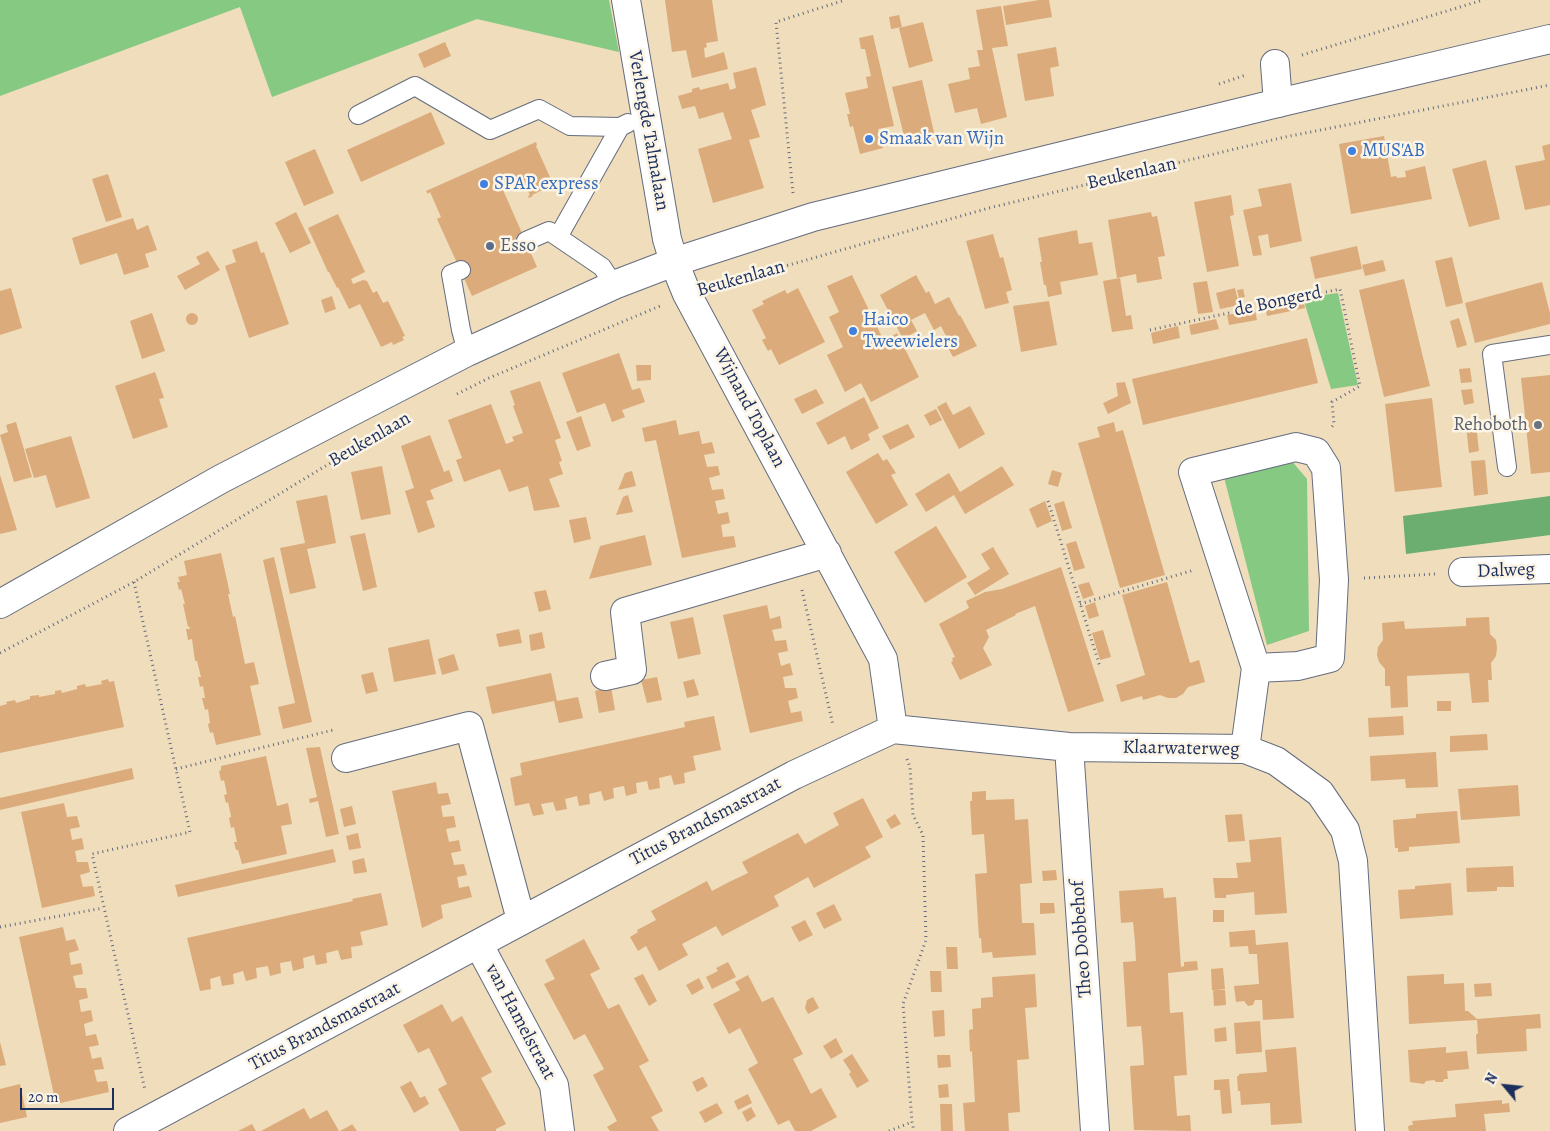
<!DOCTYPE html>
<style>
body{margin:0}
#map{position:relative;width:1550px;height:1131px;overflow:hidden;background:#efddbb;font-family:Alegreya,serif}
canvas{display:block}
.north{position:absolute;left:1480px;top:1061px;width:50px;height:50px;-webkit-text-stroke:4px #fcf5e5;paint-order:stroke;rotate:298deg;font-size:14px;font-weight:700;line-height:20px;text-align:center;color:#1b2f5e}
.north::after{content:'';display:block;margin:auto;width:18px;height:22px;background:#1b2f5e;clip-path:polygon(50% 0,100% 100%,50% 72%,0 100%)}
.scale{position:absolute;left:20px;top:1088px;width:94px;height:22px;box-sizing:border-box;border:2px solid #1b2f5e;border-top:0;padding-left:6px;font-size:15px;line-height:18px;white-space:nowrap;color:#1b2f5e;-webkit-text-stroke:4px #fcf5e5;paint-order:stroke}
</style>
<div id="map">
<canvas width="1550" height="1131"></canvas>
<div class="north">N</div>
<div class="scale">20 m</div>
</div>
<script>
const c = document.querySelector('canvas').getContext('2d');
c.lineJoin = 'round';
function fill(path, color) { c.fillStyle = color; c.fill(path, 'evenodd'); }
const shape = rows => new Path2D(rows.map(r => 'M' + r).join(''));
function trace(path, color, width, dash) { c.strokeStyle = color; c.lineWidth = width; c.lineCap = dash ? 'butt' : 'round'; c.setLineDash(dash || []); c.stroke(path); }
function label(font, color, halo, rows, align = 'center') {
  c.font = font + ' Alegreya,serif'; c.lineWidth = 5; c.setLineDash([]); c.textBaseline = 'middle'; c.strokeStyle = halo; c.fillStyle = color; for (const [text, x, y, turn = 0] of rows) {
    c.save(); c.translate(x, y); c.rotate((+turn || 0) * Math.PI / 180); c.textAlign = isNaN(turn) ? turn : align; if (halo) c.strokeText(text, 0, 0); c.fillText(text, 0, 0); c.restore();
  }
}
fill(shape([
 [0,0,609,0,619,52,477,19,272,97,240,7,0,96],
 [1338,293,1358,385,1331,389,1303,298],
 [1290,459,1307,479,1309,631,1267,645,1224,477]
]), '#86c982');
fill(shape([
 [1550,496,1550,535,1406,554,1403,516]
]), '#6cad70');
fill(shape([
 [665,0,712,0,718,41,706,43,707,47,704,48,705,58,724,52,728,69,692,78,686,50,672,52],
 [1039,0,1049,0,1052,17,1006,25,1003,6],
 [1001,6,1008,46,992,48,1007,117,981,124,977,108,955,113,948,84,970,79,968,68,980,66,977,50,983,50,976,10],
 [899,15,902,27,891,29,889,17],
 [923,22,933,61,909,68,899,28],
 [873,35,894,126,878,129,883,148,860,154,853,126,850,127,847,114,850,114,845,93,868,88,866,77,871,76,865,49,861,49,859,38],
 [445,42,451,56,424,68,418,54],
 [1056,47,1059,66,1050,68,1054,96,1025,101,1017,54],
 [756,67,766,105,751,110,760,137,749,140,764,188,713,203,698,149,732,139,723,112,699,119,695,106,682,109,678,96,692,92,692,89,699,87,700,90,728,83,730,90,736,88,733,73],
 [922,80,935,137,906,144,892,87],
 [431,112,445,144,361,182,347,150],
 [1384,136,1391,177,1396,176,1397,178,1406,177,1405,171,1425,166,1432,199,1351,214,1339,144],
 [536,142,537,145,536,146,553,184,555,182,556,186,554,187,553,185,532,195,533,196,529,198,528,196,530,195,524,183,522,184,521,182,503,190,537,267,472,296,437,219,441,217,430,192,428,194,426,191],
 [1550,144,1550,205,1525,210,1515,166,1545,160,1542,146],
 [315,149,334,193,304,206,285,162],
 [1486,160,1500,219,1469,227,1452,169],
 [108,174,122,217,106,222,92,179],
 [1291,183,1302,241,1270,248,1268,234,1258,236,1262,255,1253,256,1243,210,1262,206,1258,189],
 [1231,195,1234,215,1230,216,1239,266,1207,272,1194,202],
 [296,212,311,243,290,253,275,223],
 [1151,212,1152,217,1157,216,1165,256,1158,257,1162,279,1137,283,1136,274,1117,278,1108,220],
 [338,214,365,272,351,279,353,284,363,280,367,281,373,293,377,291,383,303,388,301,405,336,402,337,404,340,393,345,392,342,381,347,360,304,349,309,338,287,337,288,329,272,328,272,308,228],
 [133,218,137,230,148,225,157,250,145,254,149,267,124,275,117,253,80,265,72,238],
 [1077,230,1079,244,1092,242,1098,275,1060,282,1062,294,1048,297,1046,285,1044,285,1040,262,1042,262,1038,238],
 [993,234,1000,258,1003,257,1012,290,1006,292,1009,303,985,309,966,241],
 [257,241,261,253,264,252,289,324,249,338,225,266,236,262,232,250],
 [1357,246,1362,269,1315,279,1310,257],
 [208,251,220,270,185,290,177,276,200,264,196,257],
 [1452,257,1463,303,1446,307,1435,261],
 [1383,260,1386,271,1365,276,1362,265],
 [852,275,884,341,897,333,919,377,871,402,861,383,845,392,827,355,843,347,829,317,839,312,827,286],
 [916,275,926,293,929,291,935,304,949,297,959,316,960,315,977,346,953,357,945,342,948,340,941,326,934,330,925,313,911,320,917,331,903,339,880,295],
 [1120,278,1126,316,1131,315,1133,329,1112,332,1103,281],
 [1404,279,1430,386,1384,397,1359,290],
 [1207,281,1213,312,1198,314,1193,283],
 [1542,282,1550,313,1550,324,1475,343,1465,303],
 [11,288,22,328,0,335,0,291],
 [798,288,825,342,779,365,771,349,768,351,762,340,766,338,752,310,764,304,762,301,785,290,787,294],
 [1235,288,1239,305,1220,309,1216,293],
 [1243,289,1245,297,1239,298,1237,290],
 [332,296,336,309,325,313,321,300],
 [1303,299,1305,308,1267,316,1265,306],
 [1049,301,1057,345,1021,352,1013,306],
 [1255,310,1257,320,1229,325,1227,315],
 [152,313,165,351,142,359,130,321],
 '186 319a6 6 0 1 1 12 0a6 6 0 1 1-12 0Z',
 [1459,318,1467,345,1457,348,1450,321],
 [1216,319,1219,329,1191,335,1189,325],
 [1178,326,1180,338,1153,344,1151,333],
 [1307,338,1318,383,1143,425,1132,379],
 [619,353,632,390,640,388,645,402,622,410,625,417,612,422,605,403,577,413,562,373],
 [636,365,651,365,651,380,637,381],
 [1470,368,1472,382,1461,383,1459,369],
 [155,372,164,398,159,399,168,427,133,439,115,386],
 [1550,375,1550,472,1531,474,1521,378],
 [540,381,561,438,555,440,562,461,559,462,563,474,549,479,560,507,534,511,528,486,509,492,500,469,464,482,456,460,462,458,448,420,491,404,506,444,514,441,512,437,523,433,513,406,515,405,510,391],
 [1125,382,1131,403,1108,414,1103,403,1118,396,1116,383],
 [816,389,824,403,802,414,794,399],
 [1472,389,1474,403,1464,405,1461,390],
 [864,397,879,428,868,434,870,440,851,450,845,436,828,445,816,423],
 [1432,398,1442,487,1395,492,1385,404],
 [946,402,953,415,970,406,985,434,959,449,937,407],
 [936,409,942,420,930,426,924,415],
 [581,416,591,446,577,451,566,422],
 [676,420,679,435,699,431,702,444,712,442,715,453,704,455,707,467,718,466,720,475,709,478,712,490,723,489,725,499,715,501,718,514,728,512,730,523,721,525,723,537,734,536,736,547,682,558,656,440,645,442,642,428],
 [16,422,32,477,14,482,0,435,8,432,6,425],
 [1114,422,1116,432,1123,430,1165,575,1120,588,1078,443,1100,437,1097,427],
 [908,424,915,437,890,450,882,436],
 [1476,424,1479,451,1469,453,1466,425],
 [430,435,444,472,449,470,453,481,430,490,434,499,426,501,435,527,418,533,405,491,414,488,401,446],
 [71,436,90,498,56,508,46,475,34,478,25,449],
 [878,453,883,461,887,459,896,473,891,475,908,505,876,524,846,472],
 [1485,460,1488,494,1474,496,1471,461],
 [382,466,391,514,361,520,351,472],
 [1002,466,1014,485,965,514,954,495,926,512,915,494,949,473,960,492],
 [1052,470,1062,473,1058,487,1048,484],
 [632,471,636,486,618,490,625,473],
 [0,475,17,530,0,534],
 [327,495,336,543,307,549,316,588,290,594,280,548,305,543,296,501],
 [628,495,633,512,616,515,623,497],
 [1045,501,1052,521,1037,528,1029,509],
 [1064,501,1072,528,1062,531,1054,504],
 [586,517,591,539,574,543,569,520],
 [936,526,967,577,925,603,894,552],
 [365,533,377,587,363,591,350,536],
 [645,535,652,565,589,579,600,546],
 [1076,541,1085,568,1074,571,1066,544],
 [993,547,1009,574,975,595,967,583,990,569,981,554],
 [221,553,230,594,228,594,233,617,235,616,245,664,254,662,259,684,250,686,261,735,216,745,213,732,210,733,208,724,210,723,208,709,205,710,202,698,205,698,203,686,200,687,198,677,201,677,197,661,195,661,192,639,188,640,186,629,190,629,189,626,188,627,183,604,185,604,181,589,179,590,177,582,180,582,178,577,187,575,184,561],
 [274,557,312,722,283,729,278,707,295,703,263,560],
 [1061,567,1104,701,1068,712,1035,606,1015,614,1016,615,986,630,989,637,983,648,992,665,960,680,951,662,953,661,952,658,955,657,939,624,969,608,966,601,985,592,1002,589],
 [1089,582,1094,595,1083,599,1078,585],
 [1167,582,1190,663,1199,660,1205,682,1188,687,1183,694,1176,698,1168,698,1160,695,1143,700,1142,696,1121,702,1116,685,1145,675,1122,595],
 [546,590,551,609,539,612,534,592],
 [1095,602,1099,616,1089,619,1085,606],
 [767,605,770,619,780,616,782,628,772,630,775,641,786,640,788,651,778,653,781,666,790,663,793,675,783,677,785,688,796,688,798,698,788,701,791,713,801,711,803,721,750,733,723,615],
 [693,617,701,654,678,659,670,622],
 [1489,617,1490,634,1496,640,1497,648,1496,656,1491,663,1492,680,1488,680,1489,702,1472,703,1469,673,1407,676,1408,707,1391,708,1390,686,1385,686,1385,669,1379,662,1377,655,1378,647,1383,640,1382,623,1404,621,1405,629,1466,626,1466,618],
 [519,629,522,643,499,647,496,634],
 [1103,630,1111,657,1100,660,1092,633],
 [542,632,545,648,531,651,529,635],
 [429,639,436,674,394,682,388,648],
 [454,654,459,670,442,675,438,659],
 [373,672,378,691,366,694,361,675],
 [551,673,557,701,578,697,583,718,559,723,554,701,492,714,486,687],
 [657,677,662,700,647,703,641,680],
 [108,679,109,682,114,681,124,727,0,753,0,706,7,704,6,702,15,700,16,703,30,699,30,696,39,695,39,697,55,694,55,691,61,690,62,693,77,689,77,686,85,684,86,687,102,684,101,681],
 [694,679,699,695,687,698,683,682],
 [611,687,615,710,599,713,595,691],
 [1437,701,1451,701,1451,711,1437,711],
 [714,716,721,750,693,756,696,770,684,773,685,783,674,785,671,775,659,778,660,788,649,790,647,781,636,783,637,793,626,796,624,786,613,788,614,798,604,801,601,791,589,794,590,804,579,806,577,796,565,799,567,809,556,811,553,802,541,804,544,814,533,816,529,803,515,806,510,778,522,775,520,763,685,727,684,722],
 [1403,716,1404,735,1369,737,1368,718],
 [1487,734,1488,750,1450,752,1450,736],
 [320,747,339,834,326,837,318,801,310,803,309,799,317,797,306,748],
 [1436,752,1438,787,1406,788,1405,779,1371,781,1370,756],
 [266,756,277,806,288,803,292,824,281,826,287,854,242,864,238,850,236,850,234,842,237,842,234,827,231,828,229,818,231,817,231,816,228,802,226,803,224,795,227,794,224,780,221,781,219,771,221,770,221,766],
 [132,768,134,779,0,810,0,798],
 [436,782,438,794,448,793,451,804,441,806,443,817,454,816,456,827,446,829,449,842,459,840,461,851,451,853,454,865,464,864,467,875,457,877,459,888,469,886,472,897,441,905,443,918,422,928,392,791],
 [1518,785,1520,816,1461,820,1458,789],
 [986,791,986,800,1014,799,1015,820,1028,819,1032,883,1020,884,1021,903,1022,923,1034,923,1036,955,993,958,992,952,982,953,981,938,979,938,975,874,987,873,984,834,972,835,970,801,972,801,972,792],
 [863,798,883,837,865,847,871,857,814,888,808,877,774,896,779,906,722,936,716,926,682,944,688,955,659,971,646,946,638,951,630,937,638,932,637,930,656,920,651,911,707,881,712,891,729,882,748,873,742,862,798,833,805,844,839,825,833,813],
 [64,803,67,817,77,816,80,827,70,829,72,840,82,838,84,849,75,851,77,862,88,862,90,872,80,875,83,887,93,886,95,896,42,908,21,812],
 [352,806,356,824,344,827,340,809],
 [1457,811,1460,843,1409,847,1409,851,1398,852,1398,848,1395,848,1393,820,1416,818,1416,814],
 [895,814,901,824,891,829,886,820],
 [1242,814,1245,841,1228,842,1225,815],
 [358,833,361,848,349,850,346,836],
 [1281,837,1287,913,1255,915,1254,892,1226,895,1226,898,1215,898,1213,878,1238,878,1236,863,1251,862,1249,840],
 [333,849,336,862,178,897,175,885],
 [364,858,367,872,354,874,352,861],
 [1513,866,1514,887,1497,887,1497,891,1467,892,1466,868],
 [1056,870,1057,880,1043,881,1042,871],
 [1451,883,1453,915,1400,919,1398,890,1415,889,1415,886],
 [1163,888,1164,898,1176,897,1181,967,1184,966,1184,962,1197,961,1198,970,1168,973,1170,1013,1183,1012,1187,1075,1174,1076,1177,1116,1190,1115,1191,1131,1134,1130,1130,1066,1144,1065,1143,1048,1141,1026,1127,1027,1123,962,1136,961,1135,942,1133,922,1121,923,1119,891],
 [381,893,388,925,360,932,363,945,351,947,352,958,341,960,338,950,326,953,327,963,316,965,314,955,303,958,304,968,293,971,291,961,280,963,281,973,270,976,268,966,256,968,257,978,246,981,243,971,233,974,234,984,222,986,220,976,210,979,211,989,200,991,187,938,353,901,352,899],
 [1040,903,1054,903,1055,913,1040,914],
 [834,904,842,920,824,929,816,913],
 [1213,910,1224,910,1224,922,1213,922],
 [805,920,813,935,799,942,791,927],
 [63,927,66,941,75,939,79,950,69,953,71,965,81,963,83,974,73,976,76,988,86,988,88,998,79,1000,81,1012,91,1010,93,1021,84,1024,86,1036,96,1034,99,1045,89,1047,92,1059,101,1057,104,1069,94,1070,97,1082,107,1081,109,1092,56,1104,19,937],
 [1255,930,1256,945,1288,942,1294,1018,1263,1020,1262,1000,1255,1000,1253,1005,1248,1006,1244,1001,1236,1002,1234,986,1259,984,1257,954,1249,954,1248,946,1230,947,1229,932],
 [584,939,600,969,590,974,608,1009,619,1004,649,1061,639,1066,663,1111,651,1117,659,1131,610,1131,607,1127,617,1121,593,1075,604,1069,585,1034,574,1040,544,984,555,979,545,960],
 [946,947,957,947,958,969,947,969],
 [728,962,736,977,712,989,706,977,718,971,716,968],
 [1223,968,1225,989,1216,990,1225,990,1226,1005,1214,1006,1213,991,1215,991,1212,990,1211,969],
 [930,971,941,971,942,992,931,992],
 [643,974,657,1001,649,1006,634,978],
 [1035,974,1037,1007,1025,1008,1029,1059,1017,1060,1020,1112,1008,1113,1009,1131,965,1131,963,1103,975,1102,972,1051,970,1052,969,1030,973,1029,972,1009,981,1008,981,998,993,997,992,977],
 [1444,974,1444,984,1464,983,1465,1011,1468,1011,1477,1019,1540,1014,1541,1028,1526,1029,1527,1051,1477,1054,1476,1035,1478,1033,1477,1020,1409,1024,1407,976],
 [748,975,762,1002,773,997,803,1054,793,1059,811,1094,821,1088,837,1117,811,1131,795,1131,789,1120,778,1125,748,1069,758,1063,740,1028,729,1034,713,1004,740,990,735,982],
 [699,978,704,988,692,995,686,985],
 [1491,983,1492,996,1475,997,1474,984],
 [813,997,819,1008,808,1014,805,1008,807,1000],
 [442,1004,452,1022,462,1016,492,1072,481,1078,506,1124,496,1129,496,1131,460,1131,438,1089,447,1084,429,1048,418,1053,403,1025],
 [944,1010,945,1036,934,1037,932,1011],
 [1260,1021,1262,1052,1236,1054,1234,1023],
 [1226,1027,1227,1041,1215,1042,1214,1029],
 [836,1038,843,1052,831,1059,823,1046],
 [0,1042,6,1065,0,1066],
 [1296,1047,1302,1123,1271,1125,1270,1103,1241,1105,1240,1091,1238,1091,1237,1076,1239,1076,1239,1074,1267,1072,1265,1050],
 [1446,1047,1446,1053,1467,1051,1469,1069,1447,1071,1448,1079,1444,1079,1443,1082,1436,1082,1434,1080,1426,1081,1424,1084,1410,1082,1408,1050],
 [852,1054,869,1081,857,1088,849,1074,851,1072,843,1060],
 [937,1055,950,1055,951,1067,938,1068],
 [702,1077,703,1077,708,1086,697,1092,692,1082],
 [1229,1079,1232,1113,1222,1114,1220,1090,1214,1090,1214,1080],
 [411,1081,420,1098,425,1096,429,1104,414,1113,400,1087],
 [20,1084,27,1117,0,1123,0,1089],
 [948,1084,949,1097,939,1098,938,1085],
 [748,1094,752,1103,738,1110,734,1101],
 [1502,1100,1502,1104,1509,1103,1510,1112,1484,1114,1486,1131,1409,1131,1408,1127,1410,1125,1413,1125,1412,1121,1456,1117,1455,1104],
 [717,1103,723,1113,705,1123,699,1112],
 [940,1104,952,1104,953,1131,941,1131],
 [751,1107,756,1116,747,1122,742,1112],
 [304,1108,310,1119,327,1110,339,1131,261,1131],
 [252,1124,256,1131,238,1131],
 [352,1124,357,1131,340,1131,351,1125]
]), '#dbab7c');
const lane = shape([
 [358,115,415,86,490,130,539,109,570,126,620,127],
 [558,237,620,127,628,123],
 [526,241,549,231,602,267,614,285],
 [461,270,451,274,461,330,467,352],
 [1507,467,1492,354,1550,345]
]);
const street = shape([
 [626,0,667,239,674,262,687,294,883,659,893,729],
 [1275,64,1278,103],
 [1463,572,1550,569],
 [605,676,632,670,625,612,827,553],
 [893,729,1069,747,1245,749,1276,761,1320,793,1345,830,1353,861,1370,1131],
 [1069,747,1095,1131],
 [1245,749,1256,668,1298,666,1330,658,1334,580,1326,468,1316,452,1296,447,1193,472,1256,668],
 [346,758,469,726,521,920],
 [479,945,554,1085,560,1131],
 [128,1131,794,775,893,729]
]);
const secondary = shape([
 [0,604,221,479,467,352,614,285,674,262,813,217,1278,103,1550,39]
]);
trace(lane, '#656c7f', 20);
trace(street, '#656c7f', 30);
trace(secondary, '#656c7f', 30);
trace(shape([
 [1302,55,1483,0],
 [1219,84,1246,75],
 [793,193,776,22,845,0],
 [715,286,989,208,1285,137,1550,85],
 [1150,330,1340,289,1360,386,1332,402,1334,424,1331,428],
 [457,394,489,378,660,306],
 [1048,501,1100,667],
 [1364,578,1435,574],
 [134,582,190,832,92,854,145,1090],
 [802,590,833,725],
 [1080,604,1194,570],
 [0,653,134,582,380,433],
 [907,759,910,767,913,815,923,835,926,940,903,1004,912,1122,914,1131],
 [176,769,333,730],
 [0,927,103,908],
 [889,1131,912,1122]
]), '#656c7f', 3, [1, 4]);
trace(lane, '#fff', 18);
trace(street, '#fff', 28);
trace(secondary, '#fff', 28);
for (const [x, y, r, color] of [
 [869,139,5,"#3f7fe0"],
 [1352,151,5,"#3f7fe0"],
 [484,184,5,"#3f7fe0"],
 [490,246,5,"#5c6f8a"],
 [853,331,5,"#3f7fe0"],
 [1538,425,5,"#6b7280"]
]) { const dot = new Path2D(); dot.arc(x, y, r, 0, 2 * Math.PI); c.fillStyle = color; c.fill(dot); trace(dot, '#fcf5e5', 2); }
label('19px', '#1b2f5e', '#fcf5e5', [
 ["Verlengde Talmalaan",648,131,80],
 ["Beukenlaan",1132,174,-13],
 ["Beukenlaan",741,279,-16],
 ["de Bongerd",1278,302,-12],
 ["Wijnand Toplaan",749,408,62],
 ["Beukenlaan",370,440,-30],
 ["Dalweg",1506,571,-2],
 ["Klaarwaterweg",1181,749,1],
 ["Titus Brandsmastraat",706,822,-28],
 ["Theo Dobbehof",1082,939,-94],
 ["van Hamelstraat",520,1022,62],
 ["Titus Brandsmastraat",325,1027,-28]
]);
label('19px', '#366cbe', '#fcf5e5', [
 ["Smaak van Wijn",879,139],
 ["MUS'AB",1362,151],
 ["SPAR express",494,184],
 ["Haico",863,320],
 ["Tweewielers",863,342]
], 'left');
label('19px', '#4e5e75', '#fcf5e5', [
 ["Esso",500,246]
], 'left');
label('19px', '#5b616d', '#fcf5e5', [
 ["Rehoboth",1528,425]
], 'right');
</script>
